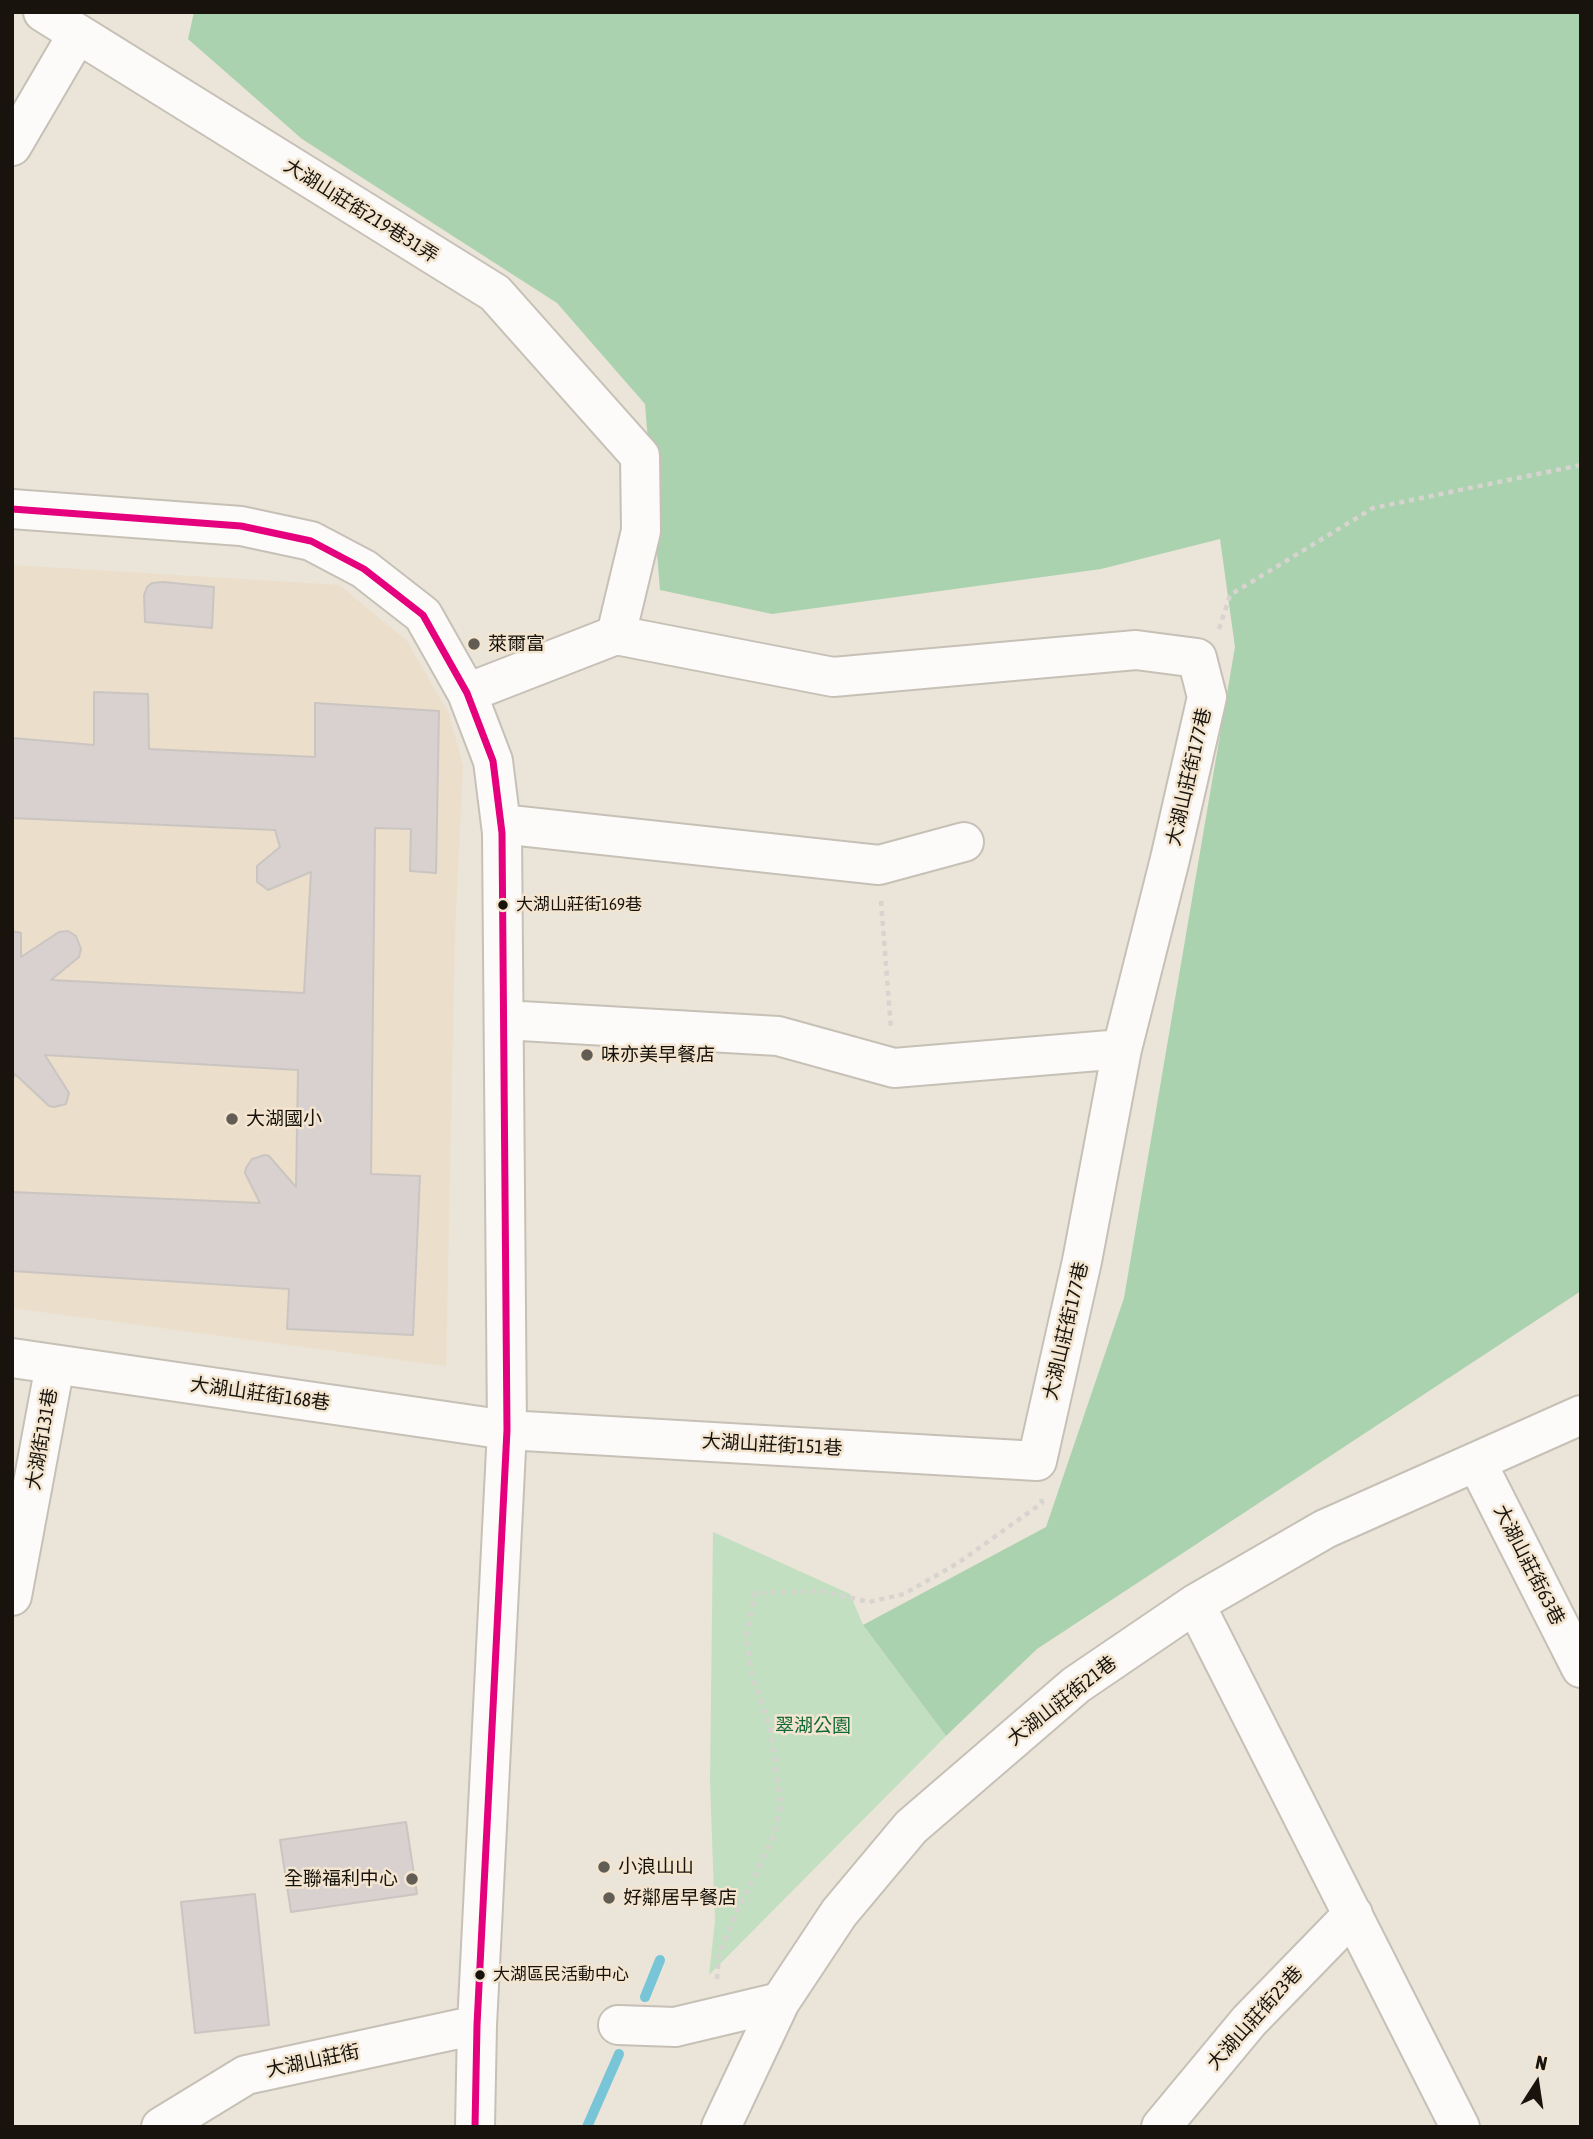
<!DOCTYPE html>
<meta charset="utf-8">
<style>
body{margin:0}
#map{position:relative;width:1593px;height:2139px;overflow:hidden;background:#ebe4d8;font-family:"Asap Condensed",sans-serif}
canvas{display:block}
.frame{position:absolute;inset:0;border:14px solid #18140d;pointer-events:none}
.north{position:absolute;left:1502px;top:2048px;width:70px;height:70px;-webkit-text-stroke:5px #f3e5d0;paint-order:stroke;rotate:12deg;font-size:19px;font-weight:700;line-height:28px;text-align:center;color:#18140d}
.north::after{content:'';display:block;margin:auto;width:24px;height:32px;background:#18140d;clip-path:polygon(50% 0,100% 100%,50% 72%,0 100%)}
</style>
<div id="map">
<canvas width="1593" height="2139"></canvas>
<div class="frame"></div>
<div class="north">N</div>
</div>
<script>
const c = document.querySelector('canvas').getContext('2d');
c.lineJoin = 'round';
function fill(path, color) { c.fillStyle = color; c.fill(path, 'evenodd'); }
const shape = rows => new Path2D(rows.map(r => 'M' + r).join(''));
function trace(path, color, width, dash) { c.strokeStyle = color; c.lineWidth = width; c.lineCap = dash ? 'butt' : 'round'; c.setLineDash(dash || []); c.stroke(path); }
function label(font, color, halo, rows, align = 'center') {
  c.font = font + ' "Asap Condensed","Noto Sans TC",sans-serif'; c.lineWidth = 5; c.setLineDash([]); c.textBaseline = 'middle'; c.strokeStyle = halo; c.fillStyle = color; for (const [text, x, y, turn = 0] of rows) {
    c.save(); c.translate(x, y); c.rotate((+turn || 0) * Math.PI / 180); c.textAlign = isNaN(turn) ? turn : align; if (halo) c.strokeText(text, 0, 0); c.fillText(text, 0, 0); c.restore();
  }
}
fill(shape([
 [12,565,339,585,407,641,449,714,463,766,455,931,446,1366,12,1308]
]), '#ebdeca');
fill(shape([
 [713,1532,850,1594,863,1625,946,1736,709,1975,715,1921,710,1782]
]), '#c2dfc1');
fill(shape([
 [194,12,1581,12,1581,1291,1037,1649,946,1736,863,1625,1046,1527,1124,1298,1235,647,1220,539,1101,569,772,614,660,590,645,404,557,303,302,139,188,39]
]), '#abd2af');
trace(shape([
 [645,1997,660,1960],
 [587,2127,619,2054]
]), '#77c5d7', 10);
const building = shape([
 [163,582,214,587,212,628,145,622,144,595,147,587,152,583,163,582],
 [94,692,148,694,149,749,315,757,315,703,439,711,436,873,410,871,411,829,375,828,371,1174,420,1176,413,1335,287,1329,289,1289,12,1271,12,1192,260,1203,245,1173,246,1168,252,1159,265,1155,269,1156,296,1187,298,1070,45,1055,69,1093,66,1104,54,1107,49,1106,15,1074,12,1082,12,931,21,933,21,957,59,932,68,931,76,936,81,949,79,957,51,980,304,993,311,872,268,890,257,882,257,866,280,847,275,830,12,818,12,738,94,745,94,692],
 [406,1822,417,1894,291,1912,280,1840,406,1822],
 [255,1894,269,2025,195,2033,181,1902,255,1894]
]);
fill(building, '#d8d1cf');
trace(building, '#cbc5c2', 2);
const minor = shape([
 [43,12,495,293,640,456,641,531,616,635],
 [12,146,77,35],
 [12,509,241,526,311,541,364,569,423,615,467,693,493,761,502,833,507,1430,477,2025,475,2127],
 [501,824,879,865,964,842],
 [504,1020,778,1036,894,1068,1122,1049],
 [12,1358,507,1430,1037,1461,1082,1261,1122,1049,1170,859,1207,697,1197,658,1136,650,833,677,616,635,467,693],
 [1477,1463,1581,1668],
 [12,1596,55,1365],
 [1195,1604,1460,2127],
 [618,2025,675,2027,780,2002],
 [161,2127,246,2075,477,2025],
 [721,2127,780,2002,839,1913,911,1827,1076,1685,1195,1604,1325,1529,1581,1415],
 [1161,2127,1249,2021,1353,1914]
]);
trace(minor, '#c6c0b7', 42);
trace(shape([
 [1219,629,1230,595,1373,508,1581,465],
 [881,901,891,1029],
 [717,1979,719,1956,734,1918,774,1835,781,1805,770,1727,752,1675,746,1637,755,1593,822,1591,869,1602,904,1594,958,1563,1042,1503,1041,1497]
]), '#d7d4d0', 4.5, [5, 5]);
trace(minor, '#fcfbf9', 38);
trace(shape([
 [12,509,241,526,311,541,364,569,423,615,467,693,493,761,502,833,507,1430,477,2025,475,2127]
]), '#e5007d', 7);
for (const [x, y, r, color] of [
 [474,644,7,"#625d54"],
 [503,905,6,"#18140d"],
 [587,1055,7,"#625d54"],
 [232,1119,7,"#625d54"],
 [604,1867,7,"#625d54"],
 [412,1879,7,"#625d54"],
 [609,1898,7,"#625d54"],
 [480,1975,6,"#18140d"]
]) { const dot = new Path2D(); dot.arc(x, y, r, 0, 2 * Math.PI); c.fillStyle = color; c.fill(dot); trace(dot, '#f3e5d0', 2.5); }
label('17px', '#18140d', '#f3e5d0', [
 ["大湖山莊街169巷",516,905],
 ["大湖區民活動中心",493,1975]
], 'left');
label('19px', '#18140d', '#f3e5d0', [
 ["大湖山莊街219巷31弄",361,211,32],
 ["大湖山莊街177巷",1189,777,-77],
 ["大湖山莊街177巷",1066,1331,-77],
 ["大湖山莊街168巷",260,1394,8],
 ["大湖街131巷",42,1439,-80],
 ["大湖山莊街151巷",772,1445,3],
 ["大湖山莊街63巷",1529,1565,63],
 ["大湖山莊街21巷",1062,1701,-38],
 ["大湖山莊街23巷",1255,2018,-48],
 ["大湖山莊街",313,2061,-12]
]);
label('19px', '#18140d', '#f3e5d0', [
 ["萊爾富",488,644],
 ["味亦美早餐店",601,1055],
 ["大湖國小",246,1119],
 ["小浪山山",618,1867],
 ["全聯福利中心",398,1879,"right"],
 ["好鄰居早餐店",623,1898]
], 'left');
label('19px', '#116937', '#f3e5d0', [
 ["翠湖公園",813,1726]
]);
</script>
